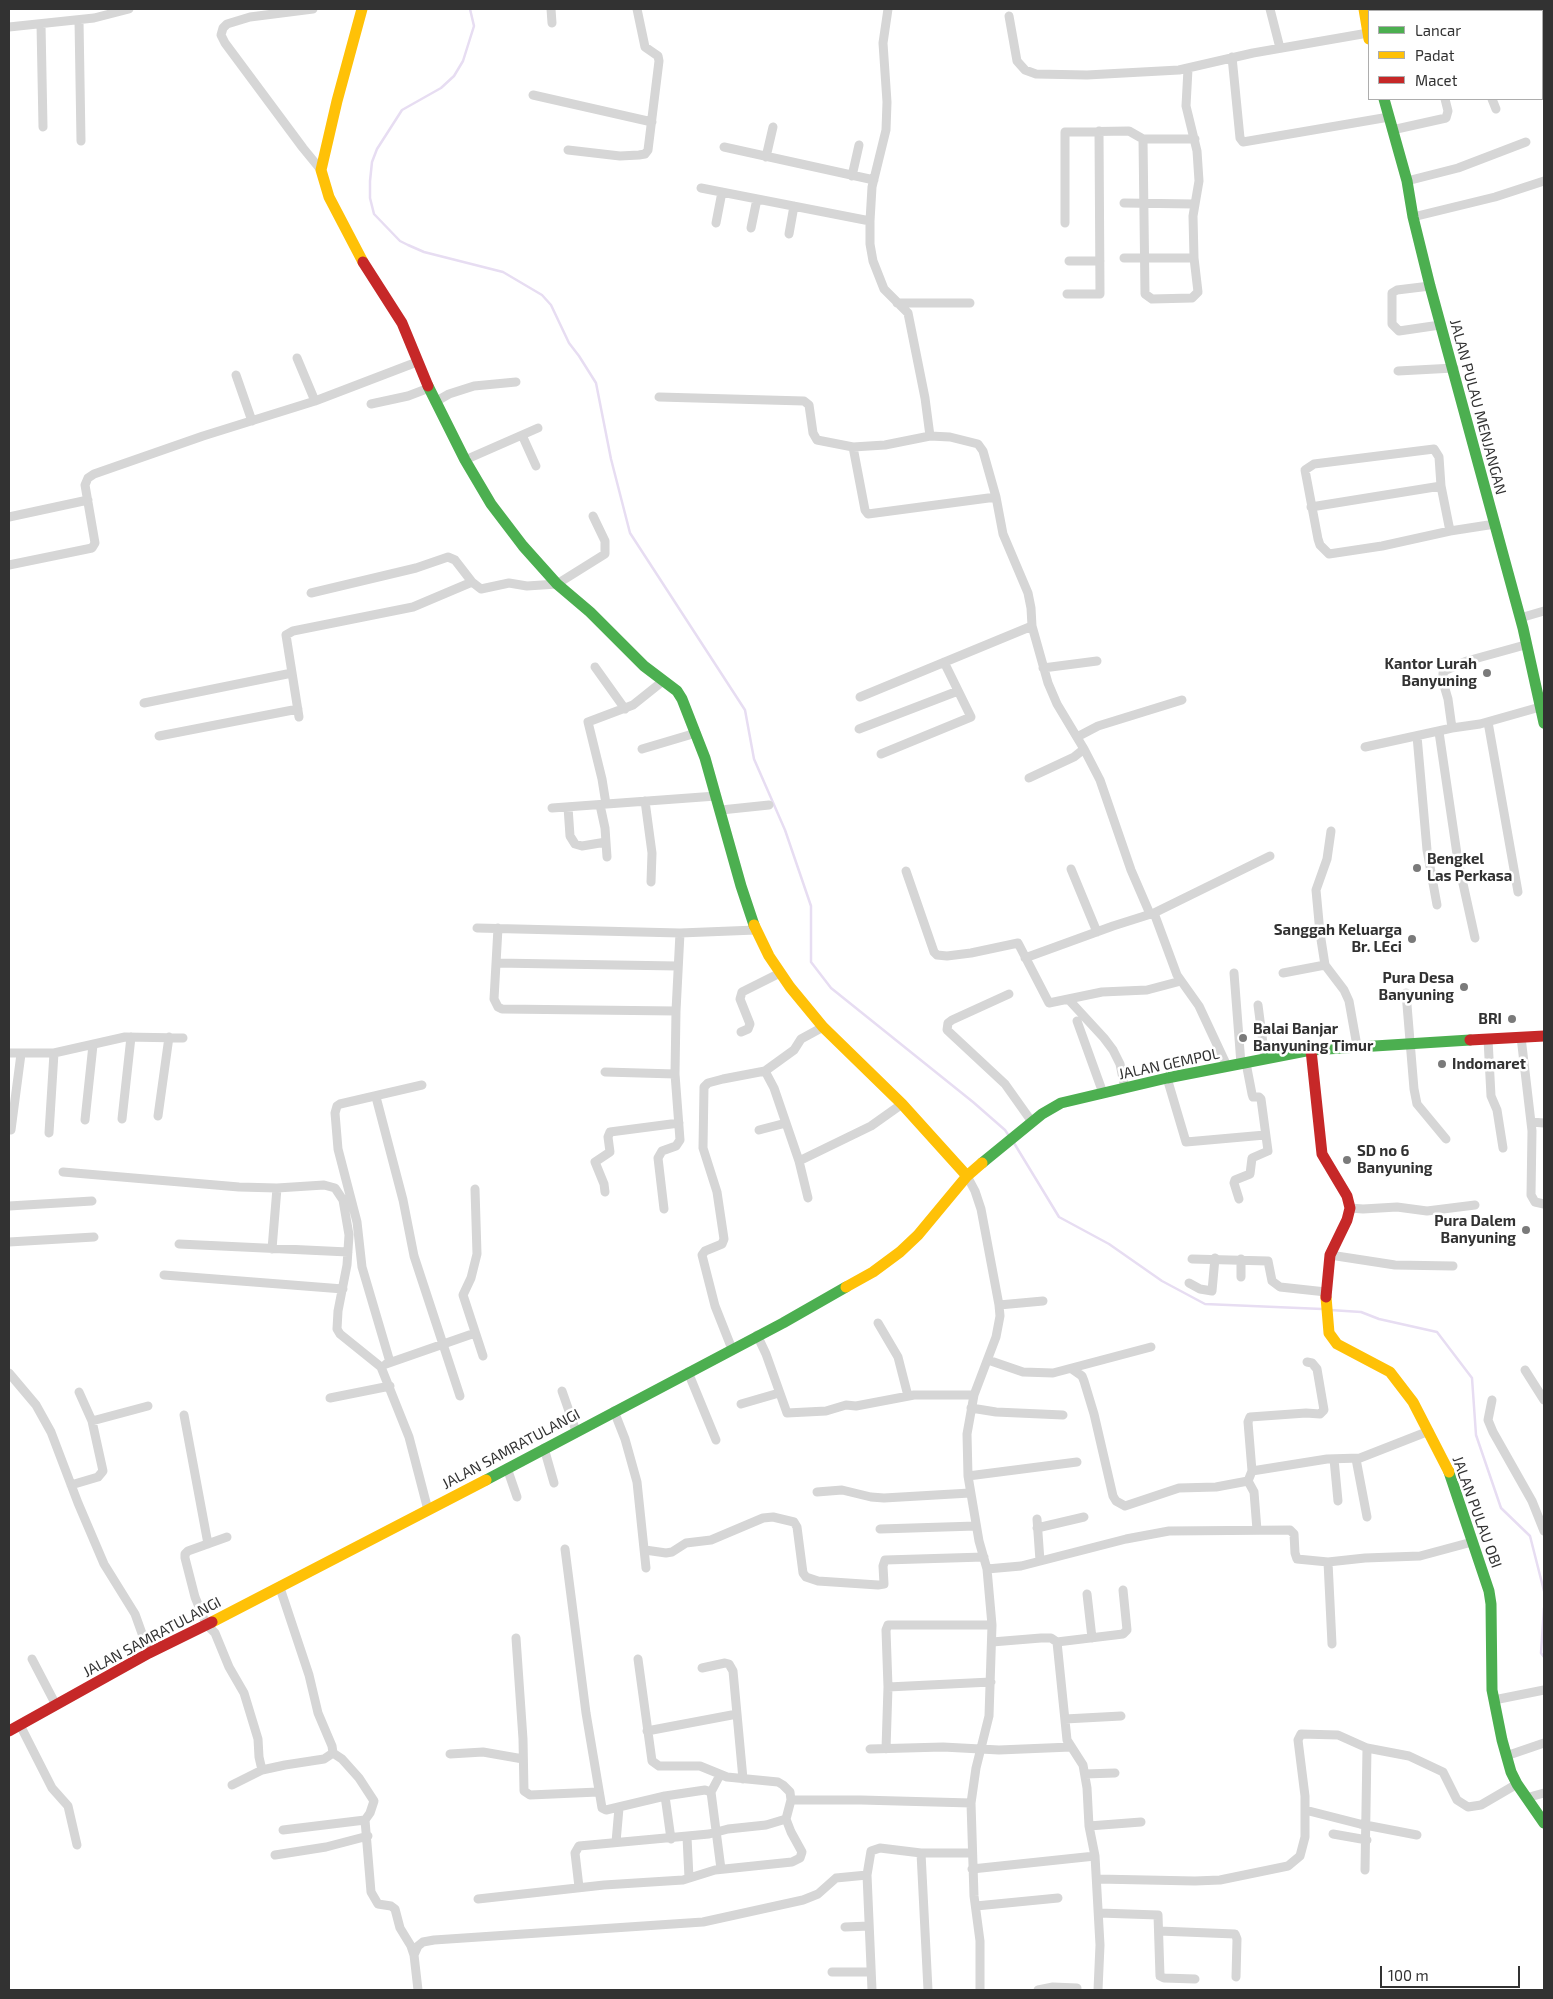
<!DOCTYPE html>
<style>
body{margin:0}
#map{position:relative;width:1553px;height:1999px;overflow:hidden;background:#fff;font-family:"Exo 2",sans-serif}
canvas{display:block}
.frame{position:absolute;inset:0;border:10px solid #323232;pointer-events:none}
.legend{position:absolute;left:1368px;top:10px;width:175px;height:90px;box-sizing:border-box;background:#fff;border:1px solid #adadad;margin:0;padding:6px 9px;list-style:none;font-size:15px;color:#323232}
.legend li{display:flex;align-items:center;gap:10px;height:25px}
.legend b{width:25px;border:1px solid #adadad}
.scale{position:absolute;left:1380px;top:1966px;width:140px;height:22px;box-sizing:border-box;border:2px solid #323232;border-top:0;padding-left:6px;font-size:15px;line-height:18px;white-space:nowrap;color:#323232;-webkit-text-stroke:4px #fff;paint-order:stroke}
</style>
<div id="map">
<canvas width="1553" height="1999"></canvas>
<div class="frame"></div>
<ul class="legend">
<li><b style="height:6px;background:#4caf50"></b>Lancar</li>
<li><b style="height:6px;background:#ffc107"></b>Padat</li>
<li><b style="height:6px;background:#c62828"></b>Macet</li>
</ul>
<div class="scale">100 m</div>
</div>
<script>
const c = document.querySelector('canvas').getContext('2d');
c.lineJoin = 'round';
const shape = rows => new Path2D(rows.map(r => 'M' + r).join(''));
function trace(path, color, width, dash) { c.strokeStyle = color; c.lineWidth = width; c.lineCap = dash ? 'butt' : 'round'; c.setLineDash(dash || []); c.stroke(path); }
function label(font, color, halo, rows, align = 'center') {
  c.font = font + ' "Exo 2",sans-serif'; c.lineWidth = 5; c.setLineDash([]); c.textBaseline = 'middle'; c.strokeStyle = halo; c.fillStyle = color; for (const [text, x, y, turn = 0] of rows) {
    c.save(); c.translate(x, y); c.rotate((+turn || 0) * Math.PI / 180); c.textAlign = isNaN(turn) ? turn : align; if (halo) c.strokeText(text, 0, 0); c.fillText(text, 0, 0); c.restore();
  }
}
trace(shape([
 [470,9,474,26,463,61,454,76,441,88,402,110,377,149,372,162,370,181,370,198,374,214,400,241,408,245,424,252,503,272,542,295,551,305,569,343,579,356,596,383,611,459,630,533,745,710,754,759,785,830,811,906,811,962,831,988,973,1102,1005,1130,1009,1136],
 [1014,1143,1059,1217,1109,1244,1162,1281,1205,1304,1322,1309],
 [1330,1310,1361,1312,1379,1319,1437,1332,1472,1378,1476,1435,1501,1508,1530,1536,1544,1591],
 [1544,1608,1541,1653,1544,1657]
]), '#e7ddf2', 2.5);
trace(shape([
 [313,9,250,17,227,24,223,28,221,35,225,43,303,148,321,170],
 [551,9,552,23],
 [888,9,883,43,887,102,886,130,872,187,870,221,870,244,873,261,884,289,908,313,925,398,930,436],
 [1270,9,1280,48],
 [1523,9,1524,11],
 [1398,11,1409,9],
 [1009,16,1017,61,1025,70,1036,74,1087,75,1179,70,1253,53,1368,33],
 [79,20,81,141],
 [1542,20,1544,20],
 [41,24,43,127],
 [9,27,94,18,129,9],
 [1232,57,1240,138,1243,142,1389,117],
 [1542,78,1544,77],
 [533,95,652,122],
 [1492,99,1496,109],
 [1392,130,1446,118,1448,111,1445,99],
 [1143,139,1145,294,1152,299,1192,298,1198,292,1194,258,1193,216,1199,181,1197,151,1186,106,1188,69],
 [724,147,874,180],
 [568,150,620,156,639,155,645,154,648,150,659,61,658,56,645,47,637,9],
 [766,157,773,127],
 [852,176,859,145],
 [1407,181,1458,168,1526,142],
 [701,188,870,221],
 [1124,203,1194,204],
 [1413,217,1495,197,1544,181],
 [716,223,722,192],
 [1065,223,1065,132,1129,131,1143,139,1195,139],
 [751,228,757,199],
 [789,234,794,206],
 [1124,258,1194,258],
 [1069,261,1100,261],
 [1430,286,1397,290,1392,293,1392,324,1399,331,1440,325],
 [1067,294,1100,294,1099,131],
 [897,303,970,303],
 [297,358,315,401],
 [1398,371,1454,368],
 [236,375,252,421],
 [659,397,804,401,809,405,813,433,817,440,853,447,885,445,930,436,950,437,978,444,983,451,996,497,1003,534,1028,593,1031,608,1032,626,1048,683,1057,704,1084,749,1100,780,1131,870,1150,914],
 [435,402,449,394,474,386,516,382],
 [371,404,408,396,429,388],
 [522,435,536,466],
 [853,447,865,510,868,514,996,497],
 [465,460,538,428],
 [1311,507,1441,486],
 [9,517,88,500],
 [1450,531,1441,486,1439,457,1434,449,1314,464,1305,470,1318,539,1320,545,1329,554,1382,546,1450,531,1495,524],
 [9,565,92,548,95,543,85,485,88,478,94,474,203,436,315,401,417,362],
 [311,593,416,568,448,557,455,560,472,582,481,589,509,583,527,586,557,584,605,554,605,541,593,516],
 [1520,618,1544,611],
 [595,667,625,709],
 [1043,668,1097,661],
 [860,697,1032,626],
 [144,703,292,673],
 [299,717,286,635,293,631,413,607,472,582],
 [1488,722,1518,892],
 [1452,728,1448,699,1443,682,1443,673,1446,670,1467,661,1525,645],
 [859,729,958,691],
 [1439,732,1458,861,1475,938],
 [159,736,298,709],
 [1417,736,1427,850,1437,905],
 [1077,737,1098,726,1182,700],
 [1365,747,1452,728,1480,724,1540,707],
 [642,749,696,733],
 [881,754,971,717,944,662],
 [1029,778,1074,757,1084,749],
 [645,801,652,853,651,882],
 [606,804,602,779,588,722,633,705,663,681],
 [600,805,605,828,607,857],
 [568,807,570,836,575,844,582,846,606,842],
 [552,808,716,796],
 [721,810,769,805],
 [1331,831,1327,859,1316,890,1320,933,1325,965,1344,990,1349,1001,1357,1046],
 [1071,869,1097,932],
 [906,871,934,952,937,955,947,956,971,953,1018,943,1049,1003,1102,992,1147,990,1181,981],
 [1154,913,1177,975,1199,1006,1227,1066],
 [477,928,680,933,756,930],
 [498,928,494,999,498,1007,502,1009,676,1011],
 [1025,958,1113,926,1154,913,1270,856],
 [496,963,677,966],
 [1234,973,1241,1064],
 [1283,973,1325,965],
 [1406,993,1414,1089,1417,1104,1446,1139],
 [1009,994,952,1020,948,1023,947,1030,1005,1084,1032,1122],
 [1069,1000,1104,1038,1113,1050,1120,1064,1125,1088],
 [1258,1005,1265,1059],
 [1077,1021,1103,1093],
 [741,1032,748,1029,750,1024,740,999,742,992,780,973],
 [1521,1037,1532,1131,1531,1195,1535,1202,1544,1204],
 [1488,1039,1491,1096,1497,1110,1503,1148],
 [9,1053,54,1053,125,1037,183,1038],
 [765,1071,774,1088,799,1161,808,1198],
 [605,1072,675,1074],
 [1167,1078,1186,1142,1265,1135],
 [376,1097,403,1200,414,1256,460,1396],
 [158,1116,169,1037],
 [122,1119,131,1037],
 [85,1120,93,1045],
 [1531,1122,1544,1123],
 [11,1130,21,1054],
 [759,1130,786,1123],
 [49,1133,54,1053],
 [799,1161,871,1126,902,1104],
 [63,1172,239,1187,277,1188,324,1185,335,1188,343,1200,349,1235,347,1265,338,1311,337,1329,340,1334,381,1367,409,1437,428,1510],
 [967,1176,975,1191,981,1209,999,1305,1000,1316,996,1337,974,1395,967,1434,968,1476,979,1541,987,1569,992,1625,989,1716,976,1768,971,1803,974,1896,980,1941,980,1990],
 [475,1189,477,1254,471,1278,463,1295,483,1356],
 [605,1192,604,1184,595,1162,610,1152,608,1137,610,1132,679,1123],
 [1239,1199,1234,1183,1235,1180,1250,1174,1252,1158,1268,1151,1261,1099,1259,1097,1253,1097,1252,1094,1246,1063],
 [9,1206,92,1201],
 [1350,1208,1363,1209,1397,1207,1427,1211,1475,1205],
 [664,1209,658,1158,662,1151,676,1146,680,1140,675,1074,676,1011,680,933],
 [9,1242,94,1237],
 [179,1244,348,1252],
 [272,1249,277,1188],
 [1330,1255,1395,1265,1453,1266],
 [1192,1259,1268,1261,1272,1281,1280,1287,1326,1292],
 [1241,1259,1241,1277],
 [164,1275,343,1289],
 [1189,1283,1200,1289,1212,1291,1215,1258],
 [999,1305,1043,1301],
 [878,1323,898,1357,908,1396],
 [757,1335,766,1354,787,1413,826,1411,846,1405,856,1406,914,1395,974,1395],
 [732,1349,715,1306,702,1255,705,1251,722,1244,724,1239,717,1192,703,1148,704,1087,708,1083,723,1079,765,1071,794,1050,801,1039,823,1027],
 [988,1360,1023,1372,1053,1373,1151,1347],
 [390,1362,362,1267,357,1222,338,1149,335,1113,337,1106,340,1104,422,1085],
 [386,1364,475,1333],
 [1072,1369,1082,1376,1084,1381,1094,1414,1113,1496,1116,1501,1125,1506,1179,1488,1216,1487,1248,1481,1252,1471,1248,1422,1250,1417,1306,1413,1320,1414,1324,1410,1317,1369,1312,1363,1307,1362],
 [1525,1370,1544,1400],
 [688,1372,716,1440],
 [9,1373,36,1405,51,1432,78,1503,104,1564,135,1614,149,1653],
 [562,1391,576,1431],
 [330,1398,390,1386],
 [1492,1400,1488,1420,1493,1432,1532,1501,1544,1531],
 [741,1404,779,1393],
 [971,1408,996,1412,1063,1415],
 [614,1411,625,1439,637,1482,646,1568],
 [184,1415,208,1544],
 [92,1421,148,1406],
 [544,1448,554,1483],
 [1334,1459,1338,1501],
 [1356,1459,1367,1517],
 [507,1468,517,1497],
 [1252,1471,1327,1459,1360,1458,1429,1431],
 [968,1476,1077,1462],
 [1248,1481,1254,1492,1257,1530],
 [71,1485,98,1477,103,1471,92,1421,79,1392],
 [817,1492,842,1490,871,1497,884,1498,970,1493],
 [1037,1519,1040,1561],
 [1037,1528,1084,1517],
 [880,1529,976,1526],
 [227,1537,188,1551,185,1554,185,1558,195,1597,206,1624,215,1633,229,1667,244,1693,258,1739,259,1757,262,1770],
 [565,1549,586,1713,602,1808,606,1810,665,1796,705,1790,711,1792,721,1869],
 [645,1550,666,1553,672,1552,686,1543,711,1540,763,1518,773,1517,794,1522,797,1527,803,1573,806,1577,818,1581,878,1585,884,1584,883,1566,885,1560,984,1557],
 [1328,1562,1332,1644],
 [987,1569,1021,1566,1126,1539,1169,1531,1290,1530,1294,1534,1295,1553,1297,1559,1328,1562,1365,1558,1420,1556,1472,1542],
 [280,1588,309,1675,318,1713,332,1746,333,1753,342,1759,359,1778,374,1801,370,1813,365,1820,371,1892,378,1904,391,1906,395,1909,400,1928,411,1946,414,1955],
 [1087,1594,1092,1638],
 [516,1638,523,1739,524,1791,530,1795,598,1792],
 [992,1642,1041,1638,1051,1638,1057,1642,1123,1634,1127,1630,1123,1590],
 [1057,1642,1067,1740,1083,1765,1087,1788,1089,1826,1095,1856,1100,1945,1098,1990],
 [32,1659,56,1705],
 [702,1668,725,1663,729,1664,733,1671,743,1779],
 [888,1687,991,1682],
 [1494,1700,1544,1690],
 [1065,1719,1121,1716],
 [20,1725,52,1788,68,1806,77,1845],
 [647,1731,737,1714],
 [870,1749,943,1747,999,1750,1071,1747],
 [886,1749,888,1687,886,1630,888,1625,992,1625],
 [450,1754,483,1752,523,1759],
 [1506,1756,1544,1743],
 [1085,1774,1115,1773],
 [232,1785,262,1770,285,1765,324,1759,333,1753],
 [711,1792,720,1775],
 [665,1796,671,1839],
 [1526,1798,1544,1793],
 [791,1800,861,1800,971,1803],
 [1305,1810,1360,1824,1417,1835],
 [1089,1826,1141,1822],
 [283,1830,365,1820],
 [1333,1834,1367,1840],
 [687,1837,689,1878],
 [616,1842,619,1808],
 [921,1853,928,1990],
 [275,1855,326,1847,368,1836],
 [972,1869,1095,1856],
 [1365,1870,1367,1748],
 [1097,1879,1195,1881,1220,1880,1288,1866,1300,1856,1305,1837,1305,1796,1298,1740,1301,1734,1338,1735,1367,1748,1409,1756,1443,1772,1457,1800,1468,1807,1481,1805,1517,1784],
 [579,1887,575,1853,579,1846,709,1834,728,1829,766,1825,786,1819],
 [478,1899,604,1885,683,1880,715,1870,792,1862,800,1858,802,1852,791,1832,786,1819,791,1800,790,1792,783,1785,778,1782,727,1777,700,1766,659,1766,652,1761,638,1659],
 [976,1906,1058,1898],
 [1099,1913,1158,1915,1160,1976,1164,1978,1195,1979],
 [845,1927,869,1926],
 [1159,1931,1235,1934,1237,1939,1236,1977],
 [832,1972,871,1972],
 [418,1990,414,1955,418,1946,423,1942,434,1940,703,1922,803,1900,818,1894,836,1878,867,1875],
 [872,1990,867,1875,871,1851,880,1848,921,1853,972,1853],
 [1038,1990,1053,1987,1077,1988]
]), '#d6d6d6', 9);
trace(shape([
 [1384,99,1407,181,1413,217,1430,286,1523,628,1544,723],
 [428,386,465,460,491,504,523,546,557,584,590,612,644,666,677,691,682,699,705,758,741,886,754,925],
 [982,1163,1042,1114,1061,1103,1167,1078,1311,1050,1470,1040],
 [1449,1472,1489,1591,1491,1604,1492,1690,1502,1740,1511,1772,1517,1784,1544,1823],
 [486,1480,783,1323,846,1287]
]), '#4caf50', 11);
trace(shape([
 [362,9,337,101,321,170,329,197,363,262],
 [1364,9,1369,39],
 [754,925,769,956,790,987,823,1027,902,1104,967,1176],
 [846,1287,873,1272,900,1252,918,1235,967,1176,982,1163],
 [1326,1297,1329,1333,1337,1344,1390,1372,1413,1402,1449,1472],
 [212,1622,486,1480]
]), '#ffc107', 11);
trace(shape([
 [363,262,402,323,428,386],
 [1470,1040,1544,1036],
 [1311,1050,1322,1154,1347,1196,1350,1208,1347,1220,1330,1255,1326,1297],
 [9,1731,149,1653,212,1622]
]), '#c62828', 11);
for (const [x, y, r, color] of [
 [1487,673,5,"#7a7a7a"],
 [1417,868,5,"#7a7a7a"],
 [1412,939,5,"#7a7a7a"],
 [1464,987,5,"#7a7a7a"],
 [1512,1019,5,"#7a7a7a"],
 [1243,1038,5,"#7a7a7a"],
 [1442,1064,5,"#7a7a7a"],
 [1347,1160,5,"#7a7a7a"],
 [1526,1230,5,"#7a7a7a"]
]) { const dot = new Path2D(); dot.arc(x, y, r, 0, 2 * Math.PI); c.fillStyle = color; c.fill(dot); trace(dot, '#fff', 2); }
label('15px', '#323232', '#fff', [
 ["JALAN PULAU MENJANGAN",1478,407,75],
 ["JALAN GEMPOL",1169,1064,-12],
 ["JALAN SAMRATULANGI",511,1449,-28],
 ["JALAN PULAU OBI",1477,1512,70],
 ["JALAN SAMRATULANGI",152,1637,-28]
]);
label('bold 15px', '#323232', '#fff', [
 ["Kantor Lurah",1477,664],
 ["Banyuning",1477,681],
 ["Bengkel",1427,859,"left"],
 ["Las Perkasa",1427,876,"left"],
 ["Sanggah Keluarga",1402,930],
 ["Br. LEci",1402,947],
 ["Pura Desa",1454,978],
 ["Banyuning",1454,995],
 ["BRI",1502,1019],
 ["Balai Banjar",1253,1029,"left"],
 ["Banyuning Timur",1253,1046,"left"],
 ["Indomaret",1452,1064,"left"],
 ["SD no 6",1357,1151,"left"],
 ["Banyuning",1357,1168,"left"],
 ["Pura Dalem",1516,1221],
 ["Banyuning",1516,1238]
], 'right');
</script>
